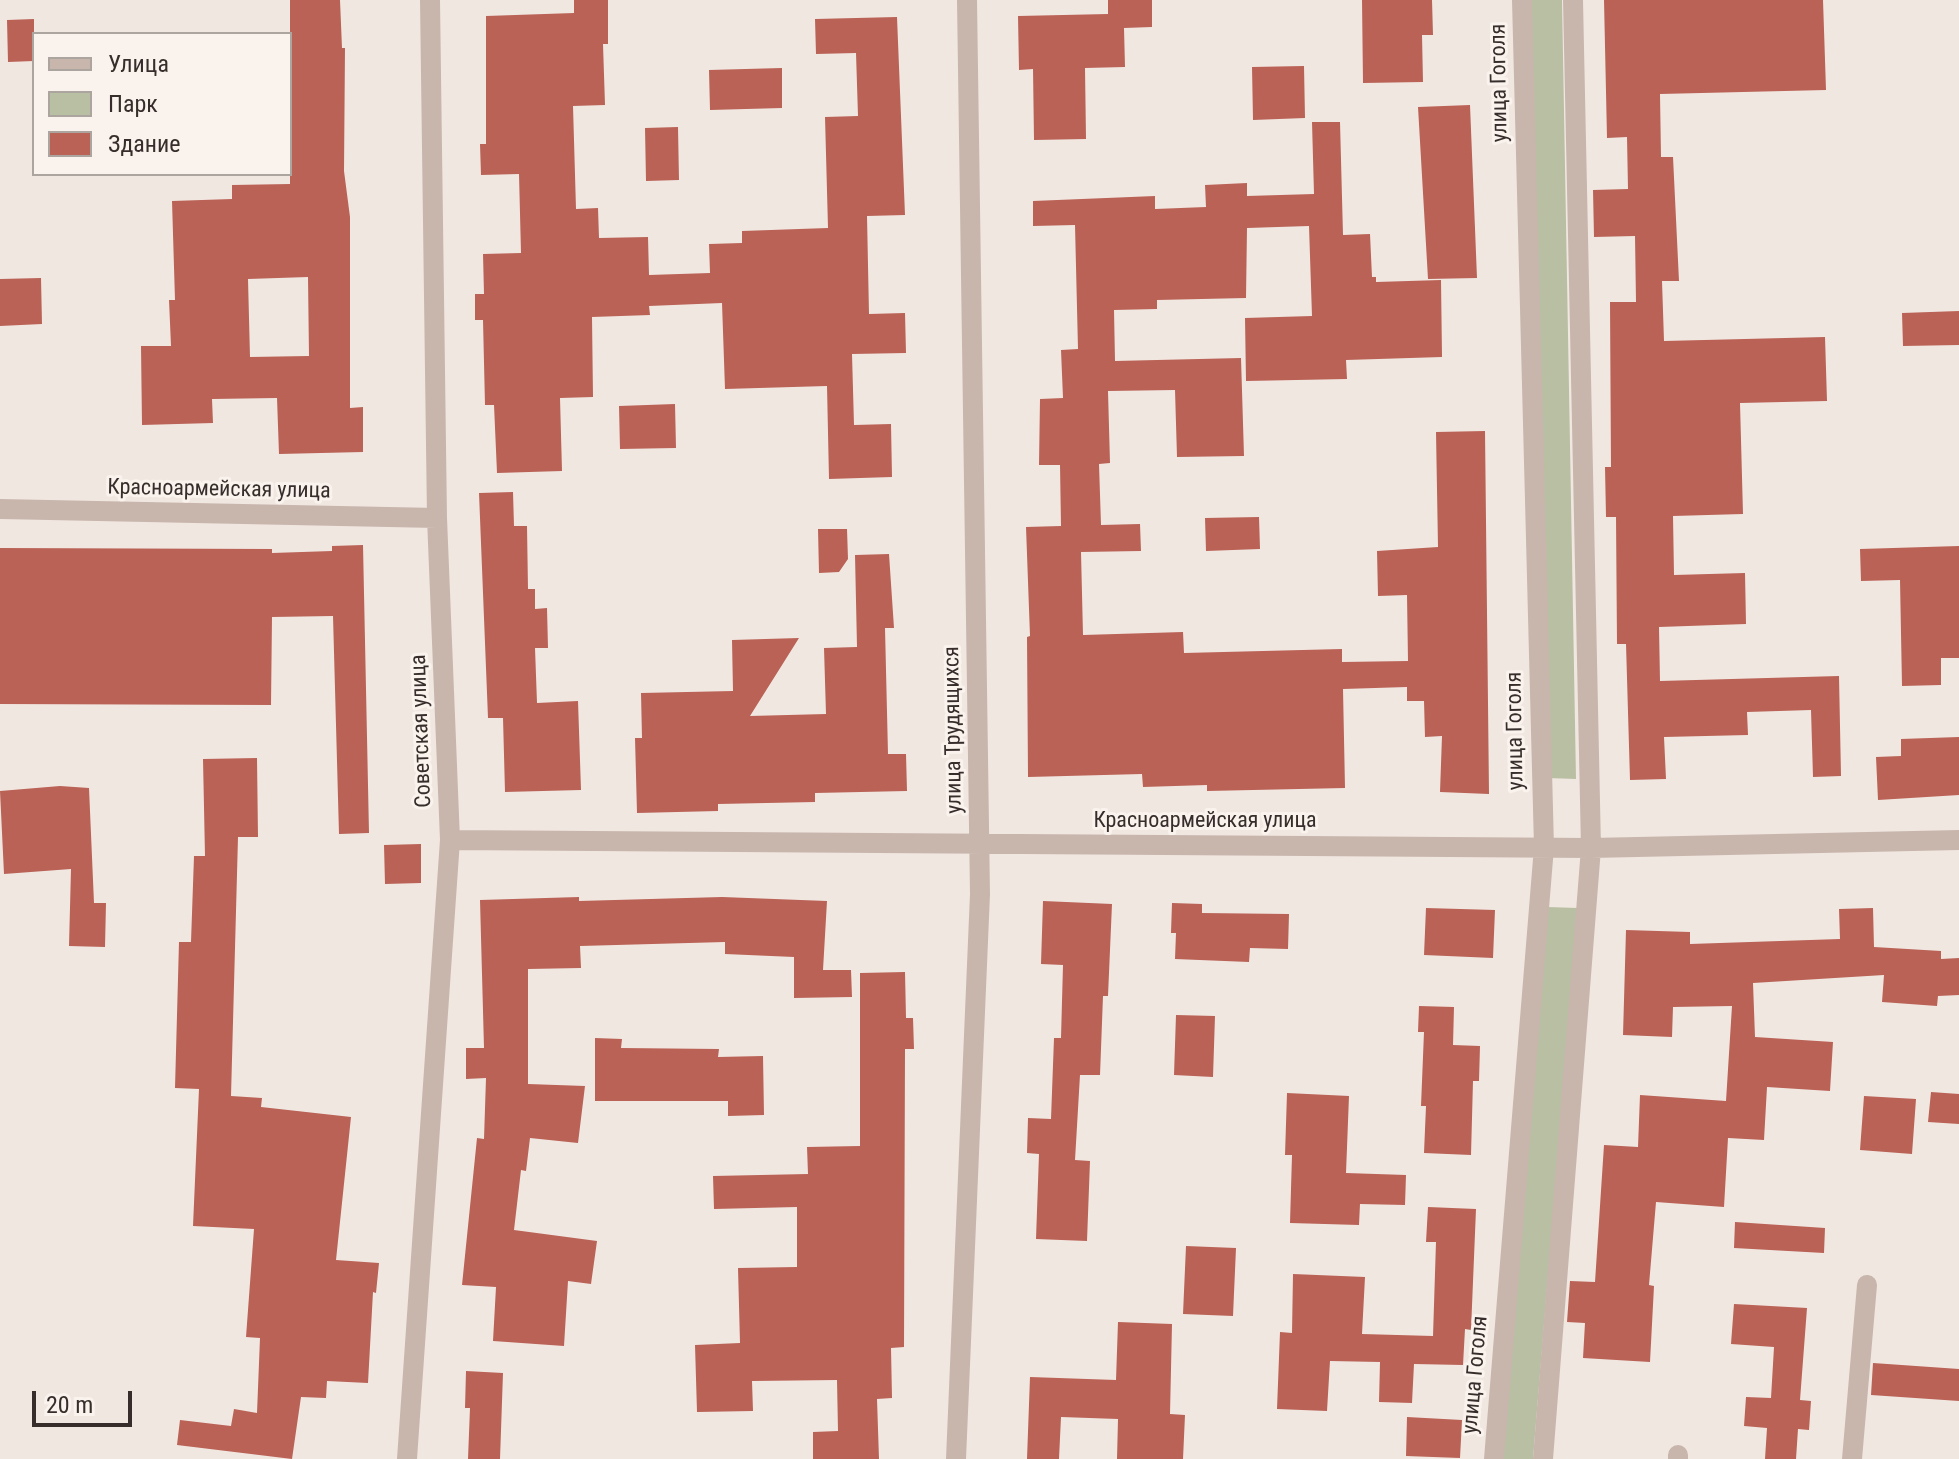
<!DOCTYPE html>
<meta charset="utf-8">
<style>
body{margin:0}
#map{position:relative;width:1959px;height:1459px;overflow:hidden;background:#f1e7e1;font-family:"Roboto Condensed",sans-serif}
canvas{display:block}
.legend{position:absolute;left:32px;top:32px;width:260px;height:144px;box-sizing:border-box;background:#f9f2ed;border:2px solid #aba49f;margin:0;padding:10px 14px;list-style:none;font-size:24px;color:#372e2b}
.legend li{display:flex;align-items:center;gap:16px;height:40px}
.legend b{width:40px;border:2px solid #aba49f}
.scale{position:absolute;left:32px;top:1391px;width:100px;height:36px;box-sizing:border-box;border:4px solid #372e2b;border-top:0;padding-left:10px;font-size:24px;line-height:28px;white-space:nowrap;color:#372e2b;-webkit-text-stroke:6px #f9f2ed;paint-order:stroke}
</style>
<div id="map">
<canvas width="1959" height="1459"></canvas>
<ul class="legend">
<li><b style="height:10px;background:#c8b6ad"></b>Улица</li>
<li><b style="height:22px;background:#b9bfa2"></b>Парк</li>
<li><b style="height:22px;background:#ba6256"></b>Здание</li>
</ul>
<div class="scale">20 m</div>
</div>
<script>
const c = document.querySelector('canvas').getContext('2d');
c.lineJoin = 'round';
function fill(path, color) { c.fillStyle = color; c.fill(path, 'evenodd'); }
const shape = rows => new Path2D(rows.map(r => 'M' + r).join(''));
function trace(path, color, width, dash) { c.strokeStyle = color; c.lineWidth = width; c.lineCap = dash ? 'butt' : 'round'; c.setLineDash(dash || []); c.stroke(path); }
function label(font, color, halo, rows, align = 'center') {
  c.font = font + ' "Roboto Condensed",sans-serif'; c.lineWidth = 6; c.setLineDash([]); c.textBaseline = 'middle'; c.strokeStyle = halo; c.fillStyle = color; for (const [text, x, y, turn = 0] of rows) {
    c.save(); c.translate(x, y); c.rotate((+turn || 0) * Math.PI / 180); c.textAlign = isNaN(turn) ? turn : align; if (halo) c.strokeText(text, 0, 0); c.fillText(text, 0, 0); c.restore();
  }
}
fill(shape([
 [1531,0,1562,0,1576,779,1547,778],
 [1547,907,1578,908,1533,1459,1502,1459]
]), '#b9bfa2');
fill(shape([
 [290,0,340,0,342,48,345,48,344,171,350,217,350,408,363,407,363,452,279,454,277,398,212,399,213,423,142,425,141,346,171,346,169,300,175,300,172,201,232,199,232,185,290,184],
 [308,277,309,356,250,357,248,279],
 [574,0,608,0,608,44,603,44,605,105,573,106,576,209,598,208,599,238,648,237,649,275,710,273,709,244,742,243,742,231,828,228,825,117,858,116,856,53,816,54,815,19,897,17,905,215,867,216,869,314,905,313,906,353,852,354,854,425,891,424,892,477,829,479,827,386,725,389,722,303,649,306,650,315,592,317,593,397,560,398,562,471,497,473,494,405,485,405,483,320,475,320,475,294,484,294,483,254,521,253,519,174,481,175,480,144,486,144,486,16,574,13],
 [1108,0,1152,0,1152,27,1124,28,1125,67,1085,68,1086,139,1034,140,1033,69,1019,70,1018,16,1108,14],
 [1362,0,1432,0,1433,35,1422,35,1423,82,1363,83],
 [1604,0,1823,0,1826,90,1660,94,1661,157,1673,157,1679,281,1662,281,1664,341,1825,337,1827,401,1740,403,1743,514,1673,516,1674,575,1745,573,1746,624,1659,627,1660,681,1839,676,1841,776,1813,777,1811,710,1747,712,1748,735,1664,737,1666,779,1630,780,1626,644,1617,644,1616,517,1606,517,1605,467,1611,467,1610,302,1636,302,1635,236,1594,237,1593,190,1628,189,1627,137,1607,138],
 [34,19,34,61,8,62,7,20],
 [1304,66,1305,118,1253,120,1252,67],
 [782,68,782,108,710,110,709,70],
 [1470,105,1477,278,1428,279,1418,107],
 [1312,122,1340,122,1343,235,1370,234,1372,277,1376,277,1376,282,1441,280,1442,357,1346,360,1347,379,1246,381,1245,318,1312,316,1309,226,1247,228,1246,298,1157,300,1157,309,1114,310,1115,361,1241,358,1244,456,1177,457,1175,390,1108,391,1110,463,1099,464,1101,525,1140,524,1141,551,1081,552,1083,635,1183,632,1184,653,1342,649,1342,662,1408,661,1407,595,1378,596,1377,551,1438,547,1436,432,1485,431,1489,794,1440,792,1442,736,1425,737,1424,701,1407,701,1407,687,1343,689,1345,788,1207,791,1207,785,1143,787,1142,774,1028,777,1027,637,1030,636,1026,527,1061,526,1060,465,1039,465,1040,399,1063,398,1061,350,1078,349,1075,225,1033,226,1033,201,1155,196,1155,209,1206,207,1205,185,1247,183,1247,196,1314,194],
 [678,127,679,180,646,181,645,128],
 [41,278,42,324,0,326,0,279],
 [1959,311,1959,345,1903,346,1902,313],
 [675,404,676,448,620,449,619,406],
 [513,492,514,526,527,526,528,589,535,589,535,609,547,608,548,648,535,648,537,703,578,701,581,790,505,792,503,718,488,718,479,493],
 [1259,517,1260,549,1206,551,1205,518],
 [818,529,847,529,848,559,839,572,819,573],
 [363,545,369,833,339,834,333,616,272,617,271,705,0,704,0,548,272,549,272,553,332,551,332,546],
 [1959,546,1959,658,1941,658,1941,685,1902,686,1900,580,1861,581,1860,549],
 [889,554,894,628,885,628,888,754,906,754,907,791,815,793,815,802,718,804,718,811,637,813,635,738,642,738,641,693,733,691,732,640,799,638,750,716,826,714,824,648,857,647,855,555],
 [1959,737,1959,795,1878,800,1876,757,1901,756,1901,739],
 [257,758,258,837,238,837,231,1096,262,1098,261,1107,351,1117,336,1260,379,1263,376,1293,373,1292,368,1383,327,1381,326,1398,301,1397,292,1459,177,1445,180,1420,231,1426,234,1409,257,1413,260,1338,246,1337,254,1229,193,1226,199,1089,175,1088,179,942,191,942,194,856,205,856,203,759],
 [60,786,89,788,94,903,106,903,105,947,69,946,71,869,4,874,0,791],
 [421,844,421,883,385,884,384,845],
 [579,897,579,901,722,897,827,901,823,970,851,970,852,997,794,998,794,957,725,954,725,942,580,946,581,968,528,969,528,1084,585,1086,578,1143,530,1138,526,1171,521,1170,514,1230,597,1241,591,1284,568,1281,564,1346,493,1341,496,1287,462,1285,477,1138,484,1139,486,1078,466,1079,466,1048,484,1048,480,900],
 [1043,901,1112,904,1108,996,1103,996,1100,1075,1080,1075,1075,1160,1090,1161,1087,1241,1036,1239,1039,1154,1027,1153,1028,1118,1051,1119,1054,1038,1061,1038,1063,965,1041,964],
 [1172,903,1202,904,1202,913,1289,914,1288,949,1250,948,1249,962,1175,959,1176,933,1171,933],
 [1426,908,1495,910,1493,958,1424,955],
 [1873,908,1874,947,1941,951,1941,959,1959,958,1959,995,1938,996,1937,1006,1882,1002,1884,975,1753,983,1755,1037,1833,1042,1830,1091,1767,1087,1764,1140,1728,1138,1724,1207,1656,1202,1649,1285,1654,1286,1650,1362,1583,1358,1585,1323,1567,1322,1570,1281,1595,1282,1604,1145,1638,1147,1640,1095,1726,1101,1732,1006,1673,1007,1672,1037,1623,1035,1626,930,1690,932,1690,944,1840,939,1839,909],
 [905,972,906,1018,913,1018,914,1049,905,1049,904,1347,891,1348,892,1398,877,1399,879,1459,813,1459,813,1432,838,1431,837,1380,752,1381,753,1411,697,1412,695,1345,740,1343,738,1268,797,1267,797,1207,714,1209,713,1176,808,1174,807,1147,860,1146,860,973],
 [1419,1006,1454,1007,1453,1045,1480,1046,1479,1081,1473,1081,1471,1155,1424,1153,1426,1106,1421,1106,1424,1032,1418,1032],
 [1176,1015,1215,1016,1213,1077,1174,1075],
 [595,1038,622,1039,621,1048,719,1049,718,1057,763,1056,764,1115,728,1116,728,1101,595,1101],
 [1931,1092,1959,1094,1959,1124,1928,1122],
 [1287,1093,1349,1096,1346,1173,1406,1175,1405,1205,1360,1204,1359,1225,1290,1223,1292,1155,1285,1155],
 [1864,1096,1916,1099,1912,1154,1860,1150],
 [1428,1207,1476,1209,1471,1330,1465,1329,1463,1365,1414,1364,1412,1403,1379,1402,1380,1362,1330,1361,1327,1411,1277,1409,1280,1332,1292,1333,1293,1274,1365,1277,1362,1334,1433,1336,1436,1242,1426,1242],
 [1735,1222,1825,1228,1824,1253,1734,1248],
 [1186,1246,1236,1248,1233,1316,1183,1314],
 [1734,1304,1807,1308,1800,1400,1811,1401,1809,1430,1798,1429,1796,1459,1765,1459,1767,1428,1744,1426,1746,1397,1771,1398,1774,1347,1731,1344],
 [1118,1322,1172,1324,1170,1414,1185,1415,1183,1459,1117,1459,1118,1419,1061,1417,1059,1459,1027,1459,1030,1377,1116,1380],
 [1873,1363,1959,1369,1959,1401,1871,1395],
 [466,1371,503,1373,500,1459,468,1459,470,1408,465,1408],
 [1407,1417,1462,1420,1460,1458,1406,1456]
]), '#ba6256');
trace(shape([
 [0,509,437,518],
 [450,840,1591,848,1959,840],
 [1678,1455,1678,1459],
 [407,1459,450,840,437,518,430,0],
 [956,1459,980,894,967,0],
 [1494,1459,1544,847,1522,0],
 [1543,1459,1591,848,1573,0],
 [1852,1459,1867,1285]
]), '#c8b6ad', 20);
label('22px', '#372e2b', '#f9f2ed', [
 ["улица Гоголя",1500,83,-91],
 ["Красноармейская улица",219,490,1],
 ["улица Трудящихся",954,730,-91],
 ["Советская улица",422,731,-92],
 ["улица Гоголя",1516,731,-91],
 ["Красноармейская улица",1205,821],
 ["улица Гоголя",1476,1375,-85]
]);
</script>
